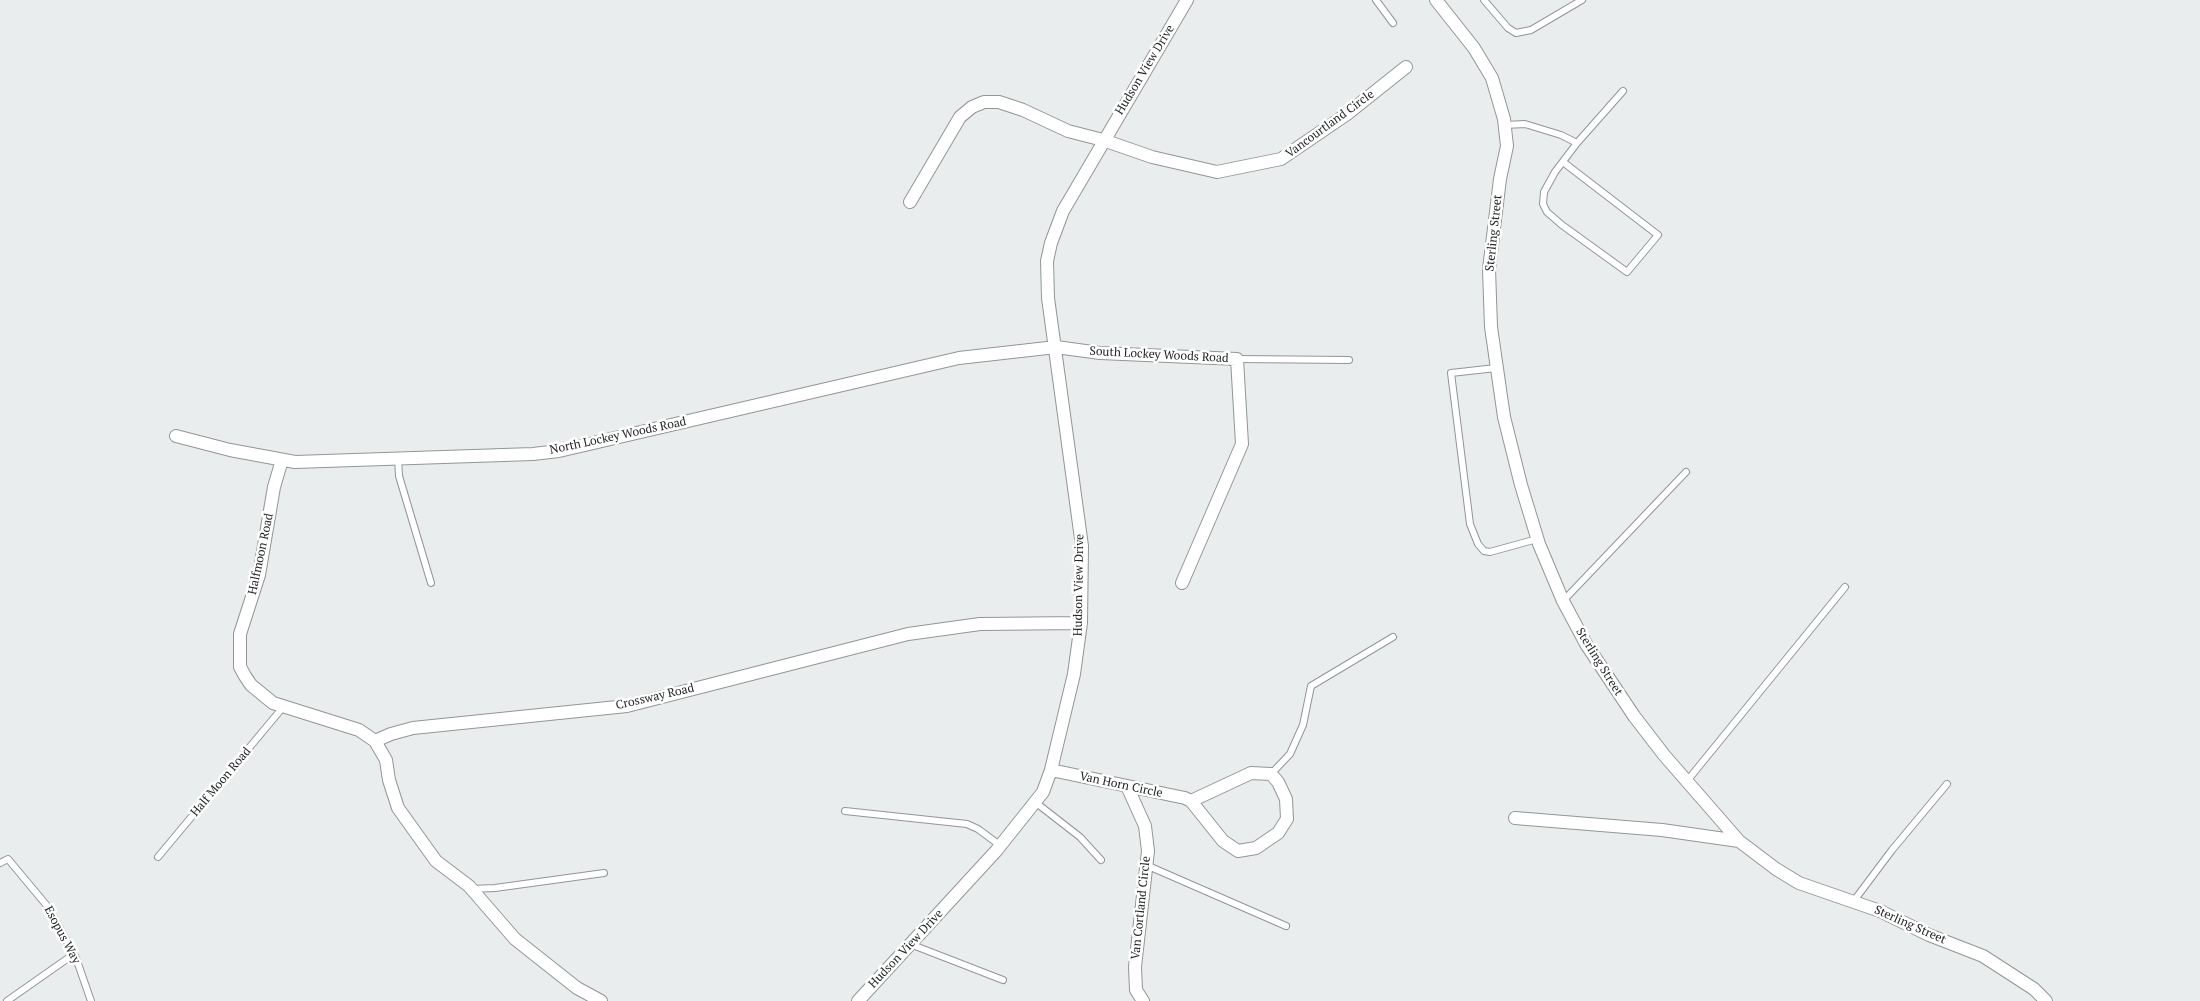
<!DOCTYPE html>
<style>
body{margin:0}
canvas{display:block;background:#e9edee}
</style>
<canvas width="2200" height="1001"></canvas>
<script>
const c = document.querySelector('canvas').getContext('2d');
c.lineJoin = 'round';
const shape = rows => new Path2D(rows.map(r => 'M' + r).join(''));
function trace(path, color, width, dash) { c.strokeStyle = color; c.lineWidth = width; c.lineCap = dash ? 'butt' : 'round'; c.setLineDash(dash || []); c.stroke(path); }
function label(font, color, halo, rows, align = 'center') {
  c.font = font + ' "PT Serif",serif'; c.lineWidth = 5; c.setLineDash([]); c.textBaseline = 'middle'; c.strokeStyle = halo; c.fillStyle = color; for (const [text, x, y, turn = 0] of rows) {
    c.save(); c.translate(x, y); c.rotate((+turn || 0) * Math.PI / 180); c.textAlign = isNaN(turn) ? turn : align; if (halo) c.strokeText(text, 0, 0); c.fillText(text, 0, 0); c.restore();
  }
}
const service = shape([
 [1376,0,1393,23],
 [1484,0,1508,28,1516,33,1531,30,1582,0],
 [1505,125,1525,124,1561,135,1577,143],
 [1563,162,1658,235,1627,272,1562,225,1547,212,1543,204,1544,192,1555,172,1577,143,1623,91],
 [1237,359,1349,360],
 [1496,368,1451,373,1470,524,1478,544,1484,551,1490,552,1537,539],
 [398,458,399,476,431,583],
 [1563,601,1686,472],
 [1271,774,1290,754,1303,725,1311,686,1393,637],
 [1687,781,1845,587],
 [1035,802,1080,837,1101,860],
 [845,811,967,824,978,829,1001,846],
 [158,857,284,706],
 [0,863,8,859,48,907,76,958,91,1001],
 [1146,865,1286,926],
 [472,889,495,888,604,873],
 [1853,902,1892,850,1947,784],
 [910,944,1003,980],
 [7,1001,74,954]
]);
const minor = shape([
 [1436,0,1474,48,1492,78,1504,119,1507,146,1500,179,1489,269,1491,327,1504,417,1521,485,1539,544,1563,601,1586,644,1634,716,1664,755,1739,841,1776,869,1799,883,1880,911,1929,935,1983,956,2034,989,2046,1001],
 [910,202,960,117,972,107,984,102,999,102,1023,110,1068,131,1103,140,1152,157,1217,172,1281,159,1347,114,1406,67],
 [176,436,230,450,295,462,533,454,559,451,959,358,1056,347,1100,353,1237,359,1242,444,1182,583],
 [282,460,274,487,259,575,240,634,240,667,245,676,251,685,273,703,359,730,375,741,386,760,389,780,398,808,436,861,469,886,515,939,577,988,601,1001],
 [375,741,391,734,413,728,627,706,908,634,980,624,1081,623],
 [1051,770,1185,798,1191,801],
 [1251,773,1271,774,1278,782,1286,799,1287,819,1278,833,1256,848,1238,851,1223,841,1191,801,1251,773],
 [1127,786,1145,826,1148,851,1135,967,1136,990,1143,1001],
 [1515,818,1662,830,1739,841],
 [858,1001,996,851,1043,792,1051,770,1074,674,1081,623,1082,546,1048,298,1047,261,1051,243,1063,211,1187,0]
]);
trace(service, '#929696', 8);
trace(minor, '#929696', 14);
trace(service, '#fff', 6);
trace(minor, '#fff', 12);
label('12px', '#242525', '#fff', [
 ["Hudson View Drive",1145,70,-59],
 ["Vancourtland Circle",1330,124,-36],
 ["Sterling Street",1494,233,-84],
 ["South Lockey Woods Road",1159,355,3],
 ["North Lockey Woods Road",618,436,-12],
 ["Halfmoon Road",261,554,-78],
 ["Hudson View Drive",1079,585,-89],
 ["Sterling Street",1599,662,58],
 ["Crossway Road",655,697,-13],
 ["Half Moon Road",221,782,-50],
 ["Van Horn Circle",1121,785,12],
 ["Van Cortland Circle",1141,908,-84],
 ["Sterling Street",1910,925,24],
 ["Esopus Way",62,935,62],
 ["Hudson View Drive",906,949,-47]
]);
</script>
